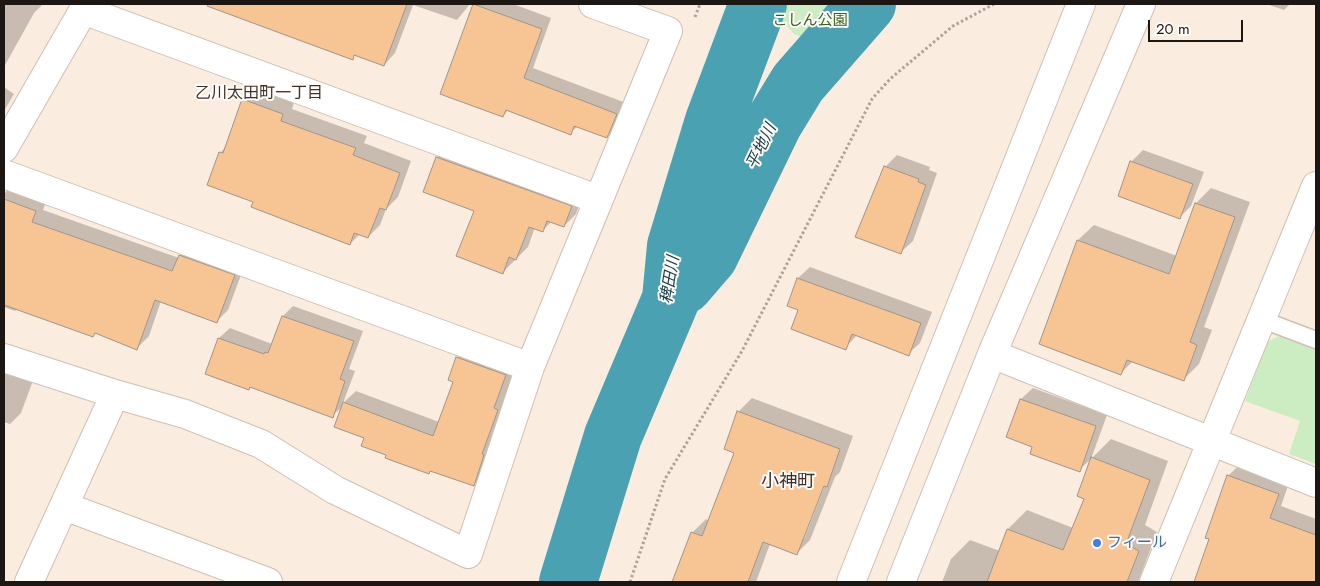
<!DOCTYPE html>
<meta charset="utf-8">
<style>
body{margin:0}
#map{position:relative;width:1320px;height:586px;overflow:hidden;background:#faecde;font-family:Jost,sans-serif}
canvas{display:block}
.frame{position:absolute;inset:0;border:5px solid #1c1712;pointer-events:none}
.scale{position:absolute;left:1148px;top:20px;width:95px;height:22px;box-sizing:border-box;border:2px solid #1c1712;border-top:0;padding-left:6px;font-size:15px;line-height:18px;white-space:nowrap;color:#1c1712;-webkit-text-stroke:4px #fefbf8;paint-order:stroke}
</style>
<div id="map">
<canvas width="1320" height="586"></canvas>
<div class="frame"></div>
<div class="scale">20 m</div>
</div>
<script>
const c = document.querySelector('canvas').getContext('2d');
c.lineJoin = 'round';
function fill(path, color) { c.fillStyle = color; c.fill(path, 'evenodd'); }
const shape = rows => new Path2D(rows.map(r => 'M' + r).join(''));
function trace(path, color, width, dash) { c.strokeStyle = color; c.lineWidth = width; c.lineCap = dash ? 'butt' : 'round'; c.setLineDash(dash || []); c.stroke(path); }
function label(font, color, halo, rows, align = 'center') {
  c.font = font + ' Jost,"Noto Sans JP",sans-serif'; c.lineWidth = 4; c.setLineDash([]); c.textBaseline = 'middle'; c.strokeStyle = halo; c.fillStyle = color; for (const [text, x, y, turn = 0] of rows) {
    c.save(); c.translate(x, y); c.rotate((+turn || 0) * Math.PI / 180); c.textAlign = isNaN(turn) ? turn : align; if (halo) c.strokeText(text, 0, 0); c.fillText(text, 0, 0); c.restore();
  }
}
fill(shape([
 [781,4,850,4,815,41,794,34,776,14],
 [1279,336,1316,350,1316,464,1289,454,1300,421,1245,401,1267,342]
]), '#ccecc1');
fill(shape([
 [4,4,43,4,34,13,4,67],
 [221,4,470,4,457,20,413,5,395,53,384,65,356,55,352,58],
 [474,4,513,4,551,18,533,68,626,103,617,126,607,136,578,126,570,133,508,110,503,116,442,94],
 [1266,4,1290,4,1284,10],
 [4,87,14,94,4,111],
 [255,88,294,102,292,109,367,136,364,143,411,161,398,197,386,209,380,225,368,237,360,234,350,244,254,202,220,153,227,146,243,100],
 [449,146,583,195,576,214,564,226,552,221,543,230,535,227,528,247,503,272,475,210,425,191,437,157],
 [1143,150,1204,172,1191,206,1180,217,1131,162],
 [897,155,930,167,929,170,937,173,913,241,901,252,885,167],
 [11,186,47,199,43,210,179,258,191,244,245,264,228,310,216,322,161,301,149,336,137,348,96,332,93,335,17,309,15,311,4,307,4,194],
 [1211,188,1250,202,1204,327,1212,330,1199,364,1183,380,1133,361,1121,373,1040,343,1078,240,1094,225,1177,256,1196,203],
 [810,267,932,312,920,343,908,354,858,334,845,348,799,309,789,305,798,278],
 [293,306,363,331,349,369,355,371,343,403,356,391,439,422,454,381,449,379,458,357,469,346,517,363,505,397,509,398,485,473,474,484,387,454,366,437,343,406,332,416,251,386,207,373,219,338,230,328,272,344,283,316],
 [4,364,35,375,21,413,10,424,4,422],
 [1033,388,1107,415,1091,459,1079,470,1034,446,1008,437,1021,399],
 [752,398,853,436,840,472,835,477,810,540,796,554,770,544,756,582,673,582,692,533,706,519,709,521,735,452,738,412],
 [825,479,827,480,804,539,802,539],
 [1111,439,1168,461,1145,525,1157,532,1138,582,942,582,951,559,970,540,1000,551,1008,529,1027,510,1073,528,1085,498,1092,458],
 [1240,464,1289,483,1281,506,1316,519,1316,582,1196,582,1228,476]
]), '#0003');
trace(shape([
 [684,285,709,256,773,124,798,83,867,4],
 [568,582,613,436,671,299,676,246,714,121,758,4]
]), '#49a1b2', 58);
const building = shape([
 [208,4,407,4,384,66,354,55,353,60,315,46,207,6,208,4],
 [473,4,542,29,524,78,617,114,607,138,574,126,571,135,506,110,503,117,440,94,473,4],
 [242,99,283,114,281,121,356,148,353,155,400,173,386,210,380,208,368,238,354,233,350,245,251,207,253,202,207,185,219,152,223,153,242,99],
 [436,157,572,206,564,227,547,221,543,232,529,227,516,260,509,257,503,274,456,256,474,211,423,192,436,157],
 [1130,161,1193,184,1180,219,1118,196,1130,161],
 [884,166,919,179,918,182,926,185,901,254,855,237,884,166],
 [4,199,36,211,32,222,172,271,179,255,235,275,217,323,155,300,137,350,95,333,93,337,4,305,4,199],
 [1195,203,1235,217,1190,342,1197,345,1184,381,1127,360,1121,375,1039,344,1077,240,1169,274,1195,203],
 [797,278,921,323,909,356,852,334,846,350,791,329,798,310,787,306,797,278],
 [282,316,354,341,340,379,345,381,333,418,250,387,249,390,205,374,218,338,264,354,265,352,268,353,282,316],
 [456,357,506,375,494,408,498,410,482,454,484,455,474,486,430,471,429,474,385,458,386,455,361,446,364,438,334,427,343,402,433,436,453,382,448,380,456,357],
 [1020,399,1096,426,1080,472,1030,454,1032,447,1006,437,1020,399],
 [737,411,840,449,827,487,824,486,797,555,763,542,748,582,672,582,691,532,702,536,734,453,724,449,737,411],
 [1091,457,1150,480,1126,544,1139,551,1127,582,987,582,1007,529,1063,550,1084,499,1077,496,1091,457],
 [1227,475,1279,494,1270,518,1316,535,1316,582,1194,582,1209,539,1205,538,1227,475]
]);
fill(building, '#f7c493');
trace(building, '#a19488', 1);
const service = shape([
 [1263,320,1316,340]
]);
const minor = shape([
 [83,10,597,199],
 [4,148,87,4],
 [4,174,530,367],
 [992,354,1316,483],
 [4,358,115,394,185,414,261,444,335,490,468,554,530,367,668,31,593,4],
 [64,506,268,582],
 [29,582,115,394],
 [1154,582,1316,186]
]);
const tertiary = shape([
 [851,582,1081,4],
 [901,582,992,354,1141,4]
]);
trace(service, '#cec0b3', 19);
trace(minor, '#cec0b3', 30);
trace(tertiary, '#cec0b3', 30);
trace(shape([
 [695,17,700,4],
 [630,582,665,479,742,351,872,99,890,79,953,26,994,4]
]), '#aea398', 3, [2.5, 2.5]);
trace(service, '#fff', 16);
trace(minor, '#fff', 28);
trace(tertiary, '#fff', 28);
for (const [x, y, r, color] of [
 [1097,543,5,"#3f7fe0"]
]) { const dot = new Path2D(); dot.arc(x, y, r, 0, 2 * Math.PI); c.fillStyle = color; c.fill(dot); trace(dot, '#fefbf8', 2); }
label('15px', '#32641b', '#fefbf8', [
 ["こしん公園",810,21]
]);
label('15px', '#366cbe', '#fefbf8', [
 ["フィール",1107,543]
], 'left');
label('16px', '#3d3228', '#fefbf8', [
 ["乙川太田町一丁目",259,94]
]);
label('italic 16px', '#174048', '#fefbf8', [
 ["平地川",762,147,-64],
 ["稗田川",671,280,-81]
]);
label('18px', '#3d3228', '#fefbf8', [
 ["小神町",788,483]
]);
</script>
